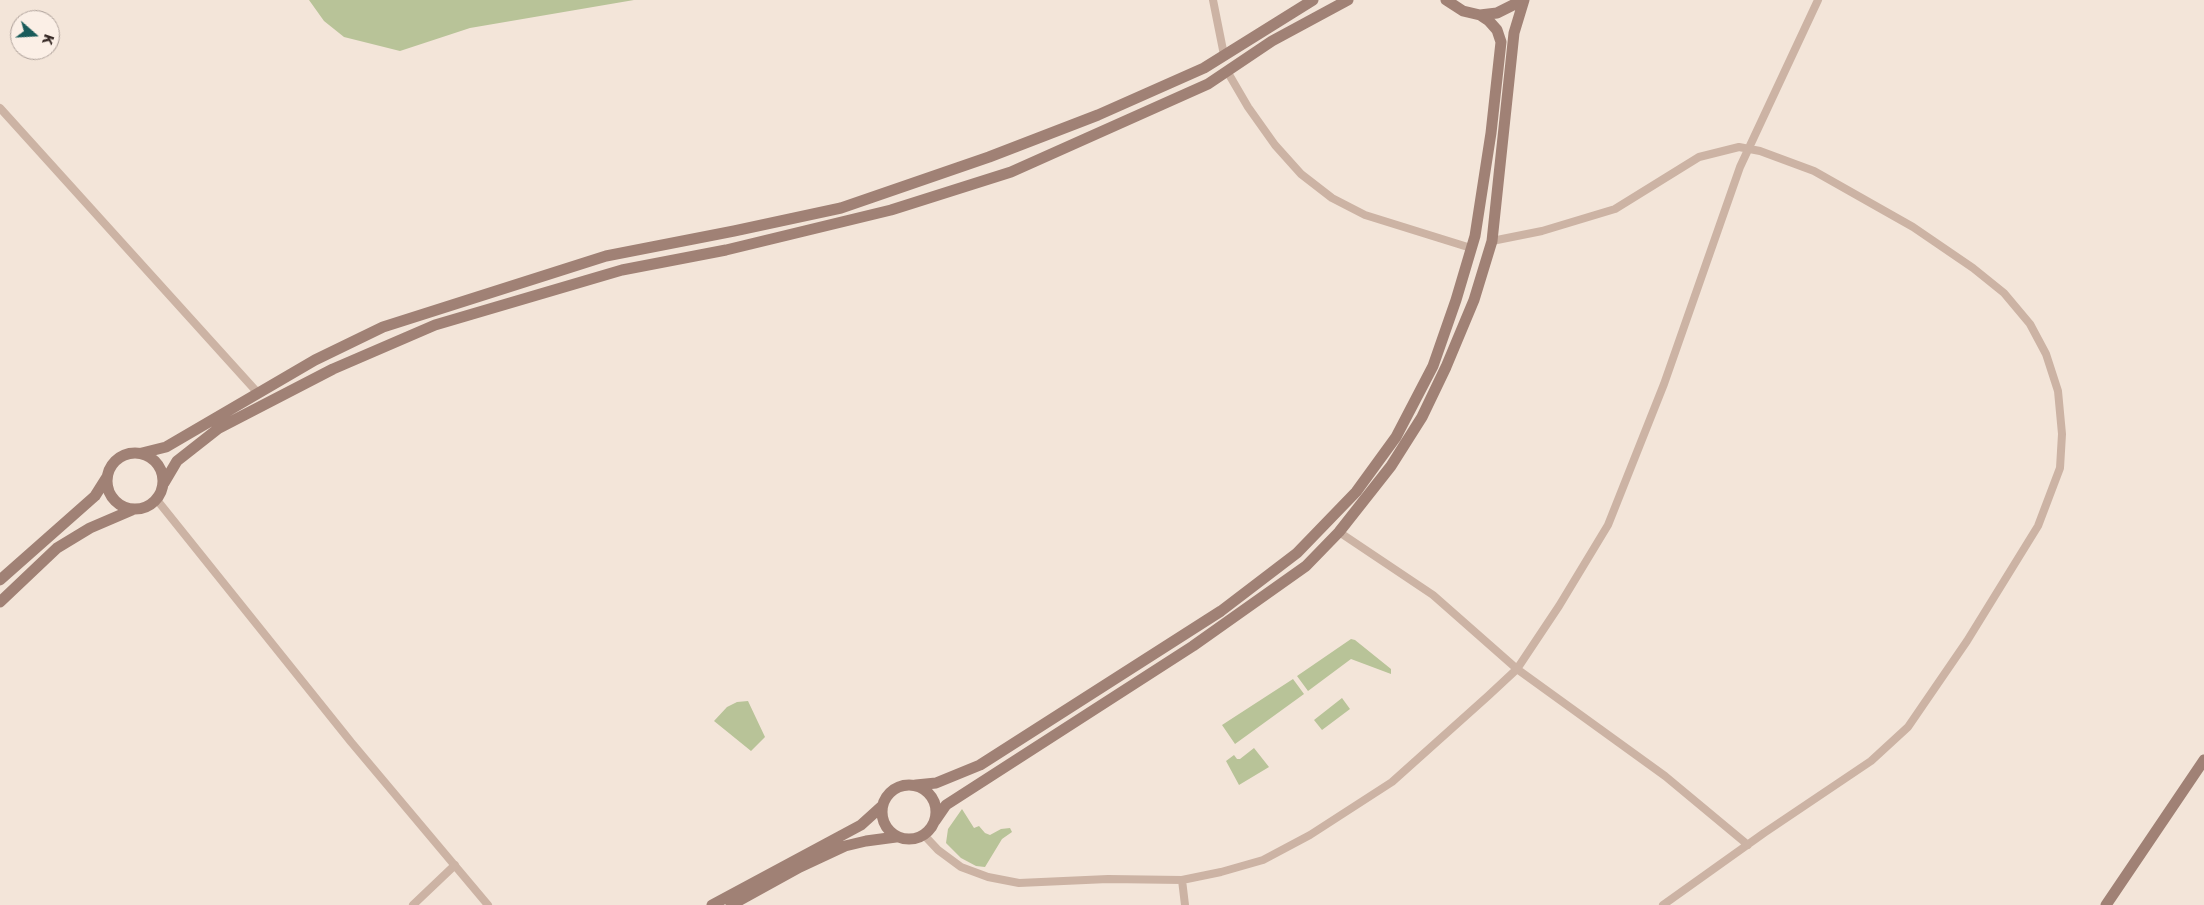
<!DOCTYPE html>
<style>
body{margin:0}
#map{position:relative;width:2204px;height:905px;overflow:hidden;background:#f3e5d9;font-family:"Golos Text",sans-serif}
canvas{display:block}
.north{position:absolute;left:10px;top:10px;width:50px;height:50px;box-sizing:border-box;background:#fbefe6;border:1px solid #ada099;border-radius:50%;rotate:109deg;font-size:14px;font-weight:700;line-height:20px;text-align:center;color:#372a26}
.north::after{content:'';display:block;margin:auto;width:18px;height:22px;background:#195b5a;clip-path:polygon(50% 0,100% 100%,50% 72%,0 100%)}
</style>
<div id="map">
<canvas width="2204" height="905"></canvas>
<div class="north">K</div>
</div>
<script>
const c = document.querySelector('canvas').getContext('2d');
c.lineJoin = 'round';
function fill(path, color) { c.fillStyle = color; c.fill(path, 'evenodd'); }
const shape = rows => new Path2D(rows.map(r => 'M' + r).join(''));
function trace(path, color, width, dash) { c.strokeStyle = color; c.lineWidth = width; c.lineCap = dash ? 'butt' : 'round'; c.setLineDash(dash || []); c.stroke(path); }
fill(shape([
 [309,0,634,0,470,28,400,51,344,37,324,21],
 [1351,639,1355,640,1391,669,1391,674,1351,659,1308,691,1297,676],
 [1293,679,1304,694,1235,744,1222,725],
 [1342,698,1350,709,1322,730,1314,720],
 [748,701,765,737,751,751,714,721,727,707,737,702],
 [1254,748,1269,767,1239,785,1226,761,1234,755,1237,759,1240,759],
 [962,809,974,828,979,826,985,833,990,835,1001,829,1010,828,1012,832,1002,839,985,867,976,866,961,858,946,843,948,829]
]), '#b8c398');
trace(shape([
 [1213,0,1224,55],
 [1227,71,1248,107,1275,145,1301,174,1332,198,1365,215,1471,248],
 [0,108,257,392],
 [1492,241,1542,231,1615,209,1699,157,1739,147,1760,151,1814,171,1913,227,1973,268,2004,293,2030,324,2046,354,2058,391,2062,434,2060,468,2038,526,1967,641,1908,727,1871,761,1764,833,1663,905],
 [157,500,351,742,488,905],
 [1339,532,1433,595,1517,669,1665,776,1748,845],
 [924,835,938,850,961,867,988,877,1019,883,1108,879,1182,880,1221,872,1263,860,1310,835,1392,782,1488,696,1517,669,1559,606,1608,525,1664,384,1740,167,1818,0],
 [1182,880,1185,905],
 [413,905,455,865]
]), '#ccb3a4', 8);
trace(shape([
 [1446,0,1463,11,1480,15,1497,13,1513,5,1519,0],
 '107 481a28 28 0 1 1 56 0a28 28 0 1 1-56 0Z',
 [142,453,166,447,315,360,383,327,606,256,734,231,841,208,989,157,1098,115,1204,68,1313,0],
 [164,483,177,461,219,428,333,369,435,325,622,270,726,250,891,210,1011,172,1208,84,1272,41,1348,0],
 [0,580,95,496,107,477],
 [0,602,57,548,90,528,132,510],
 '882 812a27 27 0 1 1 54 0a27 27 0 1 1-54 0Z',
 [916,785,936,783,980,765,1221,611,1297,553,1356,492,1396,437,1433,366,1456,300,1475,236,1491,133,1501,42,1497,30,1489,21,1480,15],
 [935,821,946,805,1193,646,1306,566,1339,532,1391,466,1422,417,1446,367,1474,300,1492,241,1514,33,1524,0],
 [712,905,861,825,882,806],
 [731,905,800,867,845,846,866,841,896,837],
 [2106,905,2204,760]
]), '#a08175', 11);
</script>
